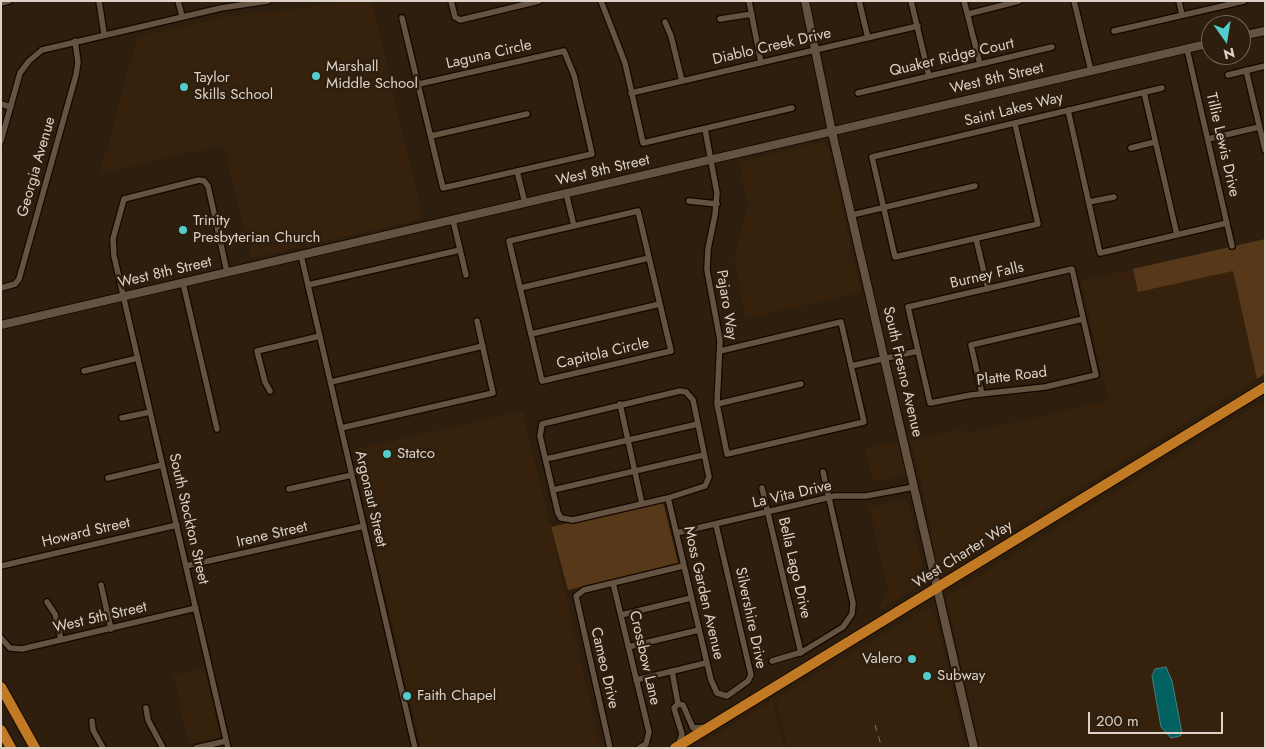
<!DOCTYPE html>
<style>
body{margin:0}
#map{position:relative;width:1266px;height:749px;overflow:hidden;background:#2d1e0e;font-family:Jost,sans-serif}
canvas{display:block}
.frame{position:absolute;inset:0;border:2px solid #dcd2c8;pointer-events:none}
.north{position:absolute;left:1201px;top:15px;width:50px;height:50px;box-sizing:border-box;background:#2d1e0e;border:1px solid #736658;border-radius:50%;rotate:167deg;font-size:14px;font-weight:700;line-height:20px;text-align:center;color:#dcd2c8}
.north::after{content:'';display:block;margin:auto;width:18px;height:22px;background:#52cdcc;clip-path:polygon(50% 0,100% 100%,50% 72%,0 100%)}
.scale{position:absolute;left:1088px;top:712px;width:135px;height:22px;box-sizing:border-box;border:2px solid #dcd2c8;border-top:0;padding-left:6px;font-size:15px;line-height:18px;white-space:nowrap;color:#dcd2c8;-webkit-text-stroke:4px #2d1e0e;paint-order:stroke}
</style>
<div id="map">
<canvas width="1266" height="749"></canvas>
<div class="frame"></div>
<div class="north">N</div>
<div class="scale">200 m</div>
</div>
<script>
const c = document.querySelector('canvas').getContext('2d');
c.lineJoin = 'round';
function fill(path, color) { c.fillStyle = color; c.fill(path, 'evenodd'); }
const shape = rows => new Path2D(rows.map(r => 'M' + r).join(''));
function trace(path, color, width, dash) { c.strokeStyle = color; c.lineWidth = width; c.lineCap = dash ? 'butt' : 'round'; c.setLineDash(dash || []); c.stroke(path); }
function label(font, color, halo, rows, align = 'center') {
  c.font = font + ' Jost,sans-serif'; c.lineWidth = 5; c.setLineDash([]); c.textBaseline = 'middle'; c.strokeStyle = halo; c.fillStyle = color; for (const [text, x, y, turn = 0] of rows) {
    c.save(); c.translate(x, y); c.rotate((+turn || 0) * Math.PI / 180); c.textAlign = isNaN(turn) ? turn : align; if (halo) c.strokeText(text, 0, 0); c.fillText(text, 0, 0); c.restore();
  }
}
fill(shape([
 [345,1,372,1,423,219,251,258,224,145,100,173,137,37,228,16,298,9],
 [823,142,828,146,861,292,745,319,734,255,748,206,739,162],
 [1133,269,1139,292,1233,271,1257,379,939,575,929,533,932,531,911,441,961,429,967,433,1108,401,1081,281],
 [1260,403,1265,406,1265,748,980,748,946,596],
 [523,411,601,748,421,748,352,450],
 [900,441,907,474,873,482,865,449],
 [903,499,908,502,926,578,924,583,877,612,888,591,869,507],
 [928,607,934,611,966,748,788,748,776,698],
 [204,668,220,734,218,738,189,744,173,675],
 [772,700,785,748,695,748]
]), '#36220c');
fill(shape([
 [1265,239,1265,374,1257,379,1233,271,1138,292,1133,269],
 [663,502,678,563,568,590,551,527]
]), '#573919');
const water = shape([
 [1166,667,1172,681,1182,733,1180,736,1171,738,1161,727,1152,676,1155,669,1166,667]
]);
fill(water, '#016060');
trace(water, '#43827f', 1);
const street = shape([
 [99,1,104,34],
 [178,1,182,16],
 [451,1,455,17,460,20,539,1],
 [601,1,625,63,643,143,792,108],
 [749,1,761,63],
 [859,1,868,38],
 [911,1,929,76],
 [964,1,980,64],
 [1074,1,1091,71],
 [1179,1,1182,15],
 [1,3,9,1],
 [968,14,1019,1],
 [402,18,443,188,592,154,574,75,564,51,419,84],
 [720,19,752,14],
 [665,22,671,36,682,81],
 [1114,31,1244,1],
 [1187,49,1232,246],
 [1246,70,1265,150],
 [1228,75,1265,66],
 [1144,92,1177,235],
 [631,93,918,26],
 [858,93,1052,47],
 [1,104,11,107],
 [1068,110,1100,253,1227,223],
 [1015,124,1038,224,895,257,872,157,1162,88],
 [705,129,717,193,715,215,708,249,707,270,720,340,717,404,727,454,864,422,841,322,720,351],
 [431,136,527,114],
 [1208,139,1259,127],
 [1,141,20,73,29,61,42,50,221,8,268,1],
 [1131,148,1155,142],
 [517,171,525,203],
 [566,193,574,226],
 [689,201,717,204],
 [1089,202,1114,197],
 [638,211,671,351,542,381,509,241,638,211],
 [852,215,975,186],
 [453,220,466,275],
 [976,239,988,289],
 [301,255,415,748],
 [1072,269,1096,375,1045,387,971,395,930,403,908,307,1072,269],
 [227,272,208,186,204,181,199,180,124,199,113,239,114,256,228,748],
 [183,283,217,429],
 [308,285,460,250],
 [1,288,15,284,19,279,76,75,78,62,75,41],
 [520,288,649,258],
 [531,334,660,304],
 [851,366,918,351],
 [84,371,138,358],
 [331,382,483,346],
 [270,391,265,382,257,351,320,336],
 [680,391,686,392,693,400,709,477,705,486,668,498,573,520,561,518,558,513,540,436,542,424,680,391],
 [982,394,971,345,1083,319],
 [620,404,642,504],
 [717,404,801,384],
 [122,418,150,412],
 [341,428,493,393,477,321],
 [546,459,698,424],
 [108,478,162,465],
 [762,488,801,653],
 [289,489,352,475],
 [553,490,704,455],
 [668,498,711,680,717,693,727,696,748,681,751,675,716,525],
 [676,533,835,496,866,496,914,487],
 [1,566,177,525],
 [186,566,364,526],
 [613,583,649,732,646,744,639,748],
 [101,585,111,629],
 [47,602,55,614,61,640],
 [621,615,691,598],
 [1,638,10,648,22,649,196,608],
 [628,647,699,630],
 [772,661,802,652,843,627,852,614,853,603,823,472],
 [672,671,678,704,674,708,682,734,678,746],
 [636,680,706,663],
 [678,704,683,705,693,728,707,727],
 [146,708,148,720,163,748],
 [92,721,93,730,103,748],
 [196,748,226,741],
 [610,748,576,596,584,590,683,566]
]);
const secondary = shape([
 [805,1,832,132,974,748],
 [1241,36,1265,31],
 [1,325,1211,43]
]);
const highway = shape([
 [1,687,35,748],
 [1,730,11,748],
 [675,748,1265,387]
]);
trace(street, '#150700', 8);
trace(secondary, '#150700', 10);
trace(highway, '#150700', 12);
trace(street, '#655341', 5.5);
trace(secondary, '#655341', 8);
trace(highway, '#c17923', 10);
trace(shape([
 [875,725,882,748]
]), '#817568', 1, [6, 6]);
for (const [x, y, r, color] of [
 [316,76,5,"#52cdcc"],
 [184,87,5,"#52cdcc"],
 [183,230,5,"#52cdcc"],
 [387,454,5,"#52cdcc"],
 [912,659,5,"#52cdcc"],
 [927,676,5,"#52cdcc"],
 [407,696,5,"#52cdcc"]
]) { const dot = new Path2D(); dot.arc(x, y, r, 0, 2 * Math.PI); c.fillStyle = color; c.fill(dot); trace(dot, '#2d1e0e', 2); }
label('15px', '#dcd2c8', '#2d1e0e', [
 ["Diablo Creek Drive",772,47,-13],
 ["Laguna Circle",489,55,-13],
 ["Quaker Ridge Court",952,58,-13],
 ["West 8th Street",997,79,-13],
 ["Saint Lakes Way",1014,110,-14],
 ["Tillie Lewis Drive",1222,145,77],
 ["Georgia Avenue",37,167,-74],
 ["West 8th Street",603,171,-13],
 ["West 8th Street",165,273,-13],
 ["Burney Falls",987,276,-13],
 ["Pajaro Way",726,305,81],
 ["Capitola Circle",603,354,-13],
 ["South Fresno Avenue",902,372,77],
 ["Platte Road",1012,377,-7],
 ["La Vita Drive",792,495,-13],
 ["Argonaut Street",370,499,77],
 ["South Stockton Street",188,519,77],
 ["Howard Street",86,533,-13],
 ["Irene Street",272,535,-13],
 ["West Charter Way",963,555,-32],
 ["Bella Lago Drive",794,568,77],
 ["Moss Garden Avenue",703,593,77],
 ["West 5th Street",100,618,-13],
 ["Silvershire Drive",750,618,78],
 ["Crossbow Lane",644,658,77],
 ["Cameo Drive",604,668,77]
]);
label('15px', '#dcd2c8', '#2d1e0e', [
 ["Marshall",326,67],
 ["Middle School",326,84],
 ["Taylor",194,78],
 ["Skills School",194,95],
 ["Trinity",193,221],
 ["Presbyterian Church",193,238],
 ["Statco",397,454],
 ["Valero",902,659,"right"],
 ["Subway",937,676],
 ["Faith Chapel",417,696]
], 'left');
</script>
